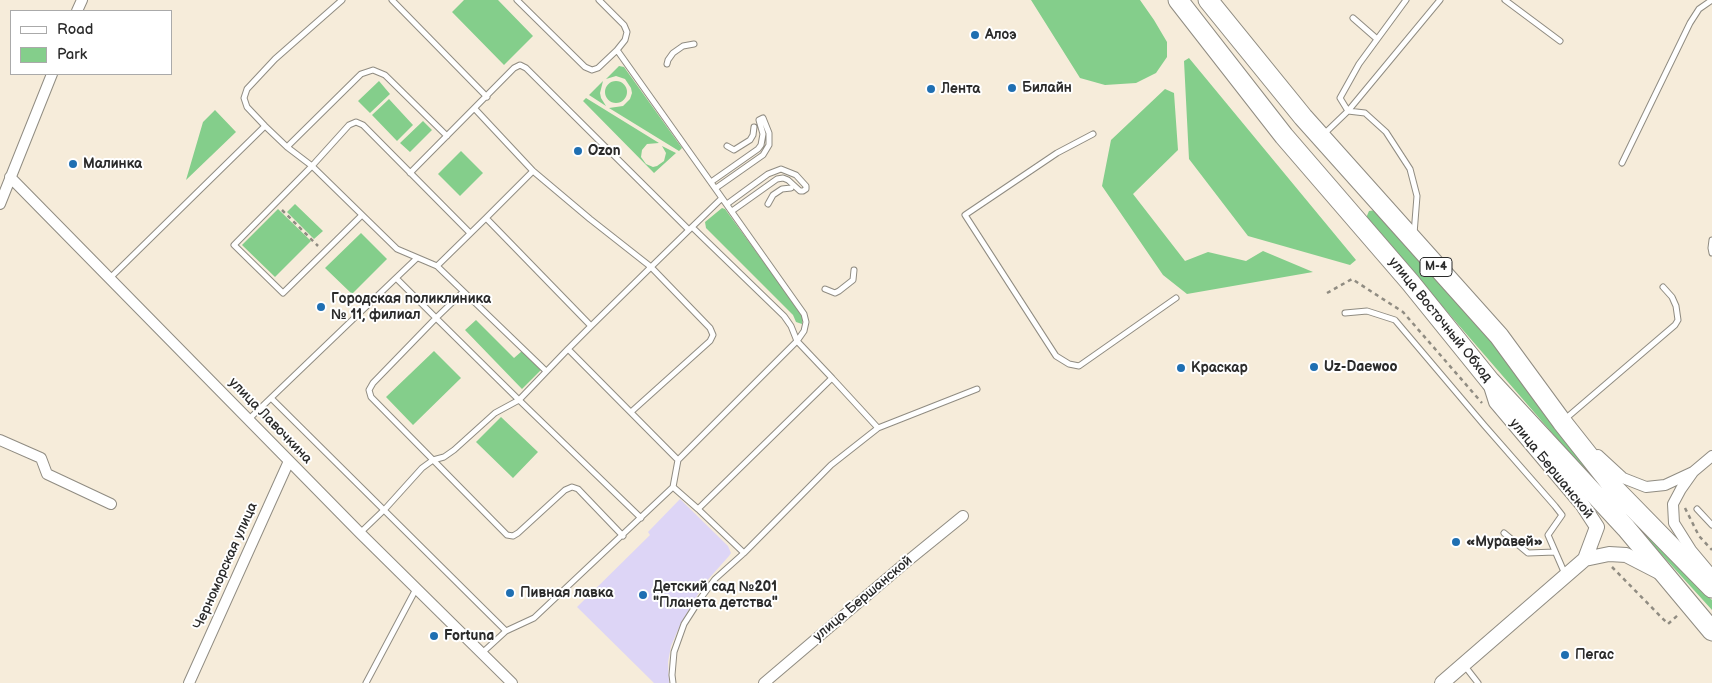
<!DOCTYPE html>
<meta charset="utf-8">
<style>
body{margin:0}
#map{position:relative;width:1712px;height:683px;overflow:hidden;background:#f6ecda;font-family:"Balsamiq Sans",sans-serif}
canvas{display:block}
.legend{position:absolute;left:10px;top:10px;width:162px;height:65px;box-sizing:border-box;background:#fff;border:1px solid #aaa;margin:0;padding:6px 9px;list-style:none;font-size:15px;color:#2b2b2b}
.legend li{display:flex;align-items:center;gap:10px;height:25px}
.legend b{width:25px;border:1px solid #aaa}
</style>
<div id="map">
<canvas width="1712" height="683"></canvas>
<ul class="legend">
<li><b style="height:6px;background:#fff"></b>Road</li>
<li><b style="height:14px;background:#84ce8b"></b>Park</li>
</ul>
</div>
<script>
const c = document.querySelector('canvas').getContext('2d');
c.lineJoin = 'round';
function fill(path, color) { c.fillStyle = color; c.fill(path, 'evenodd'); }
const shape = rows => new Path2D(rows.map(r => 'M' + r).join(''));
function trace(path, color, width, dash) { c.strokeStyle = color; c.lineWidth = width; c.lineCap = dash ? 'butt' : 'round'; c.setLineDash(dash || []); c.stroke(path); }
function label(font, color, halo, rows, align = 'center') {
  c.font = font + ' "Balsamiq Sans",sans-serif'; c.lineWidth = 4; c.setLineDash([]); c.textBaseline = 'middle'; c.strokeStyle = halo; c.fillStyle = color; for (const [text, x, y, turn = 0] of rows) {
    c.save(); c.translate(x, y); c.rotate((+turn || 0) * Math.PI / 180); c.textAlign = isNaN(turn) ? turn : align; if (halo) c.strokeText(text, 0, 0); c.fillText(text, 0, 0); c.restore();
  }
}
fill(shape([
 [680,499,728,546,731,553,729,556,704,584,681,623,671,646,668,662,669,683,654,683,577,607,650,535,648,532]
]), '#ddd5f6');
fill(shape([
 [464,0,498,0,533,36,504,65,452,12],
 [1031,0,1140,0,1154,20,1167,42,1167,57,1156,73,1136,83,1105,85,1080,78],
 [1189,58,1356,260,1350,265,1248,236,1189,159,1184,61],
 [619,66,624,67,682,148,679,151,609,108,623,106,630,99,632,93,631,88,625,79,616,76,606,79],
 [379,81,390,94,370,113,358,101],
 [603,81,600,93,601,98,606,106,589,95],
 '605 92a11 11 0 1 1 22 0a11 11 0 1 1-22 0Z',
 [1165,89,1174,93,1178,150,1133,194,1185,261,1208,252,1246,261,1263,251,1313,272,1187,294,1163,275,1102,186,1111,140],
 [586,98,659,143,647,144,642,150,641,157,646,164,653,167,657,166,664,161,666,153,662,146,676,153,654,173,583,101],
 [389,99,413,125,397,141,372,115],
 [215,110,236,132,186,180,203,122],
 [423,121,432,130,410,152,400,143],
 [461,151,483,173,460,196,438,174],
 [295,204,323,231,314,239,287,212],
 [722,208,725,209,797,308,803,318,802,324,796,322,793,315,706,228,705,222],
 [278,209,311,241,275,277,242,245],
 [1376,210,1501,351,1691,579,1712,600,1712,610,1572,456,1366,218,1369,211],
 [361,233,387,259,352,294,325,268],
 [476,320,514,358,522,351,541,370,522,389,465,330],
 [434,351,461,378,413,425,386,397],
 [501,417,538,452,513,478,476,442]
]), '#84ce8b');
const lane = shape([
 [342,0,275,59,247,89,244,98,247,107,265,126,287,147,312,166,397,249,437,266],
 [392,0,487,97],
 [517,0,585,67,592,70,598,68,617,50],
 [599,0,624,25,627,32,625,40,617,50,722,198,692,227],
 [1406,0,1359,64,1340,98,1348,111,1440,0],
 [1505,0,1560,41],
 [1353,18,1377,39],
 [667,64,668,60,673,53,683,46,694,44],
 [475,109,533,171,590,219,651,267,591,326],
 [1093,134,1057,153,965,215,1056,356,1069,364,1079,366,1176,298],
 [1324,134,1348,111,1365,113,1386,132,1410,169,1417,196,1414,234],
 [727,146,734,150,750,140,753,135,754,127],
 [287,147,361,74,373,70,385,75,447,136],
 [1622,163,1690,23,1699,9,1712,0],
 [410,173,514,68,520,65,526,68,689,230],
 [711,182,758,149,761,145,763,134,759,120,763,118,769,133,769,145,763,155,716,188],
 [722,198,804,314,806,322,804,331,797,341],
 [727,204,768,174,781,169,796,175,806,186,806,189,803,191,800,191,788,180,783,178,777,179,732,211],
 [768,204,773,195,782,189,791,188],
 [361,216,283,293,234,245,312,166,349,125,356,122,363,125,470,233],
 [486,218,533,171],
 [1712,240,1711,248,1712,253],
 [110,278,265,126],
 [396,278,417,258],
 [825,289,835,293,839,291,853,280,854,270],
 [1345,313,1367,311,1395,320,1484,425,1555,506,1562,515,1548,535,1565,574],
 [546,371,437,266,486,218,591,326,568,349],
 [271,398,506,631,534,618,673,487,678,460,797,341,832,378],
 [631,412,710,341,713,335,710,328,651,267,692,227,784,316,791,326,797,341],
 [249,419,396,278,436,318,373,383,369,390,371,397,507,535,513,536,518,533,565,490,572,487,578,489,623,536],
 [1564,420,1675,325,1678,320,1676,306,1672,297,1663,287],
 [878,428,977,389],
 [673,487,698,509,832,378,878,428,831,465,744,553,698,509],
 [1697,509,1712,525],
 [641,518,519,400,568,349,678,460],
 [360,533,385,509,422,468,433,460,444,457,454,450,495,413,519,400,436,318,463,292],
 [1504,533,1528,553,1555,552],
 [482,653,506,631],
 [1464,665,1478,683],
 [366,683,416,589],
 [673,683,672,675,674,652,684,624,700,599,715,579,744,553]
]);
const street = shape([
 [77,11,82,0],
 [10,177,360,533,512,683],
 [0,204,52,74],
 [0,440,41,458,47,474,111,504],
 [1598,455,1623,478,1646,487,1665,485,1693,472],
 [1712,456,1693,472,1681,489,1673,504,1674,523,1691,550,1712,575],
 [189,683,289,461],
 [764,683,904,564,963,516]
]);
const secondary = shape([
 [1585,559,1609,554,1626,555,1659,572],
 [1442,683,1585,559,1597,527,1582,504,1496,402,1490,383]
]);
const highway = shape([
 [1178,0,1284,136,1410,282,1490,381,1626,528,1712,631],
 [1208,0,1303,117,1499,336,1562,422,1615,489,1712,588]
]);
trace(lane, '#908c82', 7);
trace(street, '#908c82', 12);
trace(secondary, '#908c82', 16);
trace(highway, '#908c82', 21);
trace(shape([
 [282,210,318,246],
 [1327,293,1352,279,1403,312,1482,403],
 [1685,508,1699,536,1712,550],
 [1612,567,1668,624,1678,615]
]), '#908c82', 2.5, [4, 4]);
trace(lane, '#fff', 5);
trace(street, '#fff', 10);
trace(secondary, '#fff', 14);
trace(highway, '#fff', 19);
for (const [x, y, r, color] of [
 [975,35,5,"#1f6fb2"],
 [1012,88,5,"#1f6fb2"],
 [931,89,5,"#1f6fb2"],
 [578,151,5,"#1f6fb2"],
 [73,164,5,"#1f6fb2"],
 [321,307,5,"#1f6fb2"],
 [1314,367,5,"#1f6fb2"],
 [1181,368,5,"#1f6fb2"],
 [1456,542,5,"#1f6fb2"],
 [510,593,5,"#1f6fb2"],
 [643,595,5,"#1f6fb2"],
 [434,636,5,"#1f6fb2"],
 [1565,655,5,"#1f6fb2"]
]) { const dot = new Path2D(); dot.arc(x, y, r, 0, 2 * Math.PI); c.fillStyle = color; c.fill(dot); trace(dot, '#fff', 2); }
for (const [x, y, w] of [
 [1436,267,32]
]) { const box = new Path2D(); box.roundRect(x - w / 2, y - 9.5, w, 19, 4); c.fillStyle = '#fff'; c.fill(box); trace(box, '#2b2b2b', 1); }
label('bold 12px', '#2b2b2b', null, [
 ["М-4",1436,267]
]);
label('bold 14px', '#2b2b2b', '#fff', [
 ["Алоэ",985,35],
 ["Билайн",1022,88],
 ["Лента",941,89],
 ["Ozon",588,151],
 ["Малинка",83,164],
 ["Городская поликлиника",331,299],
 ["№ 11, филиал",331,315],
 ["Uz-Daewoo",1324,367],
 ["Краскар",1191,368],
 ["«Муравей»",1466,542],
 ["Детский сад №201",653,587],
 ["\"Планета детства\"",653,603],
 ["Пивная лавка",520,593],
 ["Fortuna",444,636],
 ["Пегас",1575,655]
], 'left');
label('14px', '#2b2b2b', '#fff', [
 ["улица Восточный Обход",1440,320,51],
 ["улица Лавочкина",270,421,46],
 ["улица Бершанской",1551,469,51],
 ["Черноморская улица",226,566,-66],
 ["улица Бершанской",863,599,-40]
]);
</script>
